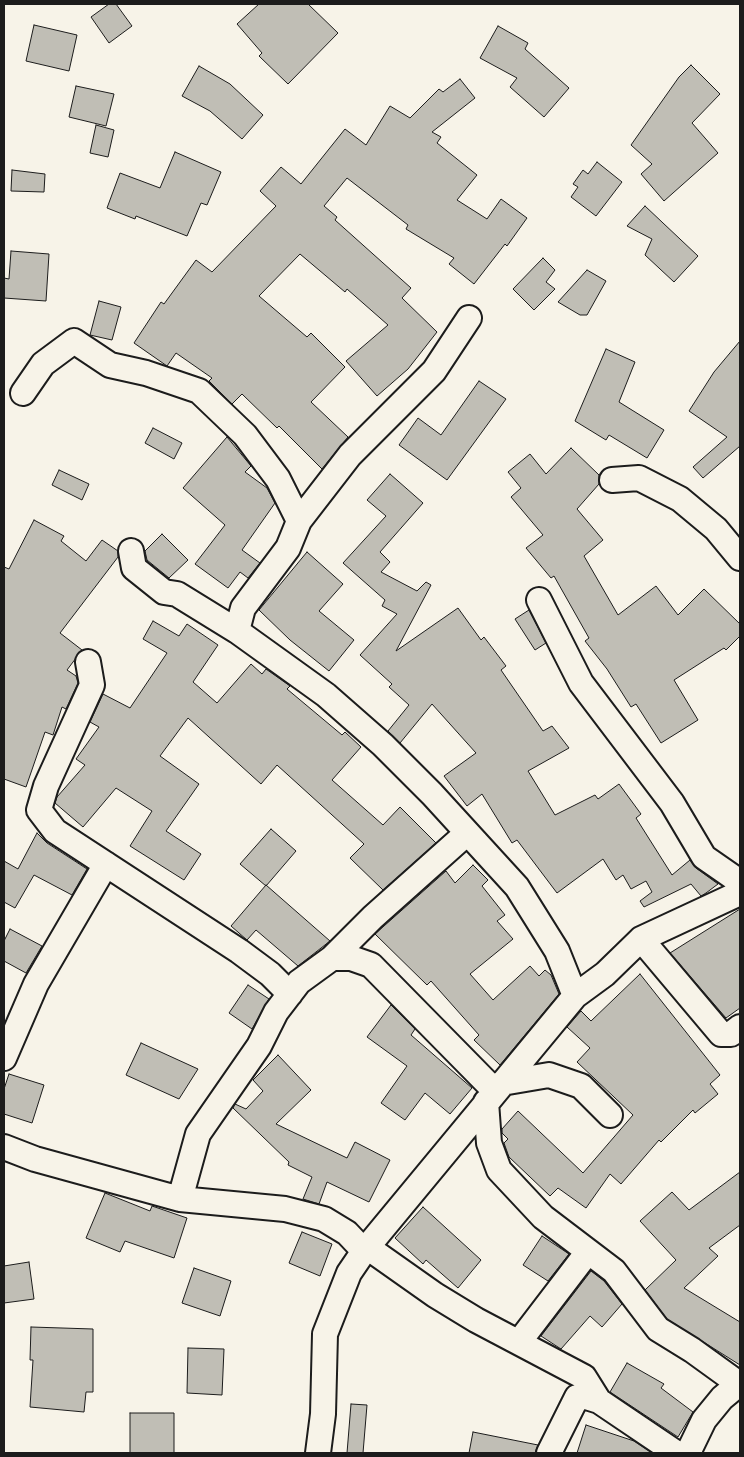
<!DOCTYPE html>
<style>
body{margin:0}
#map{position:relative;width:744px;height:1457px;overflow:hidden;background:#f7f3e8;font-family:"Playpen Sans",sans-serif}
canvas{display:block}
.frame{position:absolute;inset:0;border:5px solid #1c1c1c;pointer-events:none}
</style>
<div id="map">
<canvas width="744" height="1457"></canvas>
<div class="frame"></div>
</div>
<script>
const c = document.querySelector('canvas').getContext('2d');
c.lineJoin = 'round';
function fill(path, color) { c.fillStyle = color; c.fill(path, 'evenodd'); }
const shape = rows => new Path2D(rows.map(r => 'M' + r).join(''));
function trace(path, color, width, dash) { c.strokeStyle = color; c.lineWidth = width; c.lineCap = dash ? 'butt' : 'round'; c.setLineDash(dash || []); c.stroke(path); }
const building = shape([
 [109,4,116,4,132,26,109,43,91,17,109,4],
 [259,4,308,4,338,33,288,84,259,56,262,53,237,24,259,4],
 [34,25,77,35,69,71,26,61,34,25],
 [498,26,528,43,525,49,569,88,544,117,510,87,517,78,480,58,498,26],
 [691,65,720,94,692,123,718,153,664,201,641,174,652,164,631,145,679,77,691,65],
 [199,66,230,84,263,115,242,139,210,111,182,96,199,66],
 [460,79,475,98,432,132,441,137,437,143,477,175,457,200,487,219,501,199,527,218,507,246,505,244,474,284,449,264,454,258,406,229,408,225,347,178,324,206,337,217,335,220,411,288,402,298,437,332,408,369,377,396,346,361,388,325,347,289,345,292,300,254,259,296,307,337,311,333,345,367,311,402,348,437,322,469,279,426,277,428,242,394,232,404,209,381,212,378,176,353,167,366,134,343,161,302,164,304,196,260,212,272,276,206,260,191,281,167,301,184,345,129,366,145,390,106,410,118,439,89,443,92,460,79],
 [76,86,114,94,106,126,69,117,76,86],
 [96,125,114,130,108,157,90,153,96,125],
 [175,152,221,172,207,205,201,203,187,236,136,216,135,219,107,208,120,173,160,188,175,152],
 [597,162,622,182,596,216,571,197,578,187,573,184,583,170,588,174,597,162],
 [12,170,45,174,44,192,11,191,12,170],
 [645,206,698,256,674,282,645,255,652,239,627,226,645,206],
 [11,251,49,254,46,301,4,298,4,278,9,279,11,251],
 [543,258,555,270,546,282,555,289,534,310,513,289,543,258],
 [587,270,606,281,587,315,580,315,558,302,587,270],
 [99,301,121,307,112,340,90,335,99,301],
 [740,341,740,446,703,478,693,467,727,437,689,411,714,372,740,341],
 [606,349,635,362,619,402,664,430,647,458,609,435,606,440,575,421,606,349],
 [479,381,506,399,447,480,399,445,418,418,441,435,479,381],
 [153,428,182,443,174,459,145,443,153,428],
 [227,437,251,466,245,472,267,488,275,503,242,550,260,563,248,578,240,572,228,588,195,564,225,525,183,488,227,437],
 [571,448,599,475,599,484,577,509,603,540,584,556,618,615,656,586,678,615,704,589,740,624,740,636,726,650,724,648,674,680,698,720,661,743,636,704,631,707,607,669,585,641,589,638,554,576,551,578,526,548,543,535,511,497,521,488,508,472,530,454,546,474,571,448],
 [59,470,89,484,82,500,52,485,59,470],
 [390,474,423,503,380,552,390,562,381,572,417,591,426,582,431,585,396,651,458,608,481,640,484,637,506,666,501,670,543,731,552,726,569,748,528,771,555,815,595,795,598,799,619,784,641,814,636,818,672,875,690,860,696,868,718,884,706,893,701,896,691,884,644,907,640,901,652,892,646,881,631,889,623,875,616,880,603,859,557,893,517,840,512,843,482,794,467,806,444,776,476,753,432,704,400,743,388,731,409,705,389,687,392,684,360,655,397,614,382,606,385,600,343,563,386,516,367,500,390,474],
 [34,520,64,536,61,541,86,561,102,540,118,551,118,557,60,633,82,650,67,670,76,676,78,683,66,709,62,707,53,735,45,732,26,787,4,779,4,567,9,569,34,520],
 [162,534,188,560,169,578,147,560,145,551,162,534],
 [307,552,343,584,319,611,354,640,329,671,290,640,259,610,307,552],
 [529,610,546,643,535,650,515,619,529,610],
 [153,621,179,636,187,624,218,645,193,682,217,703,251,664,262,674,266,669,290,686,287,689,342,735,345,732,361,747,332,780,383,825,400,807,436,843,383,890,350,858,364,844,277,765,261,784,188,718,160,756,199,784,166,831,201,854,184,880,130,846,152,811,116,788,83,827,55,803,57,797,85,765,76,759,99,727,90,722,103,694,130,708,167,653,143,639,153,621],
 [271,829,296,851,266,886,240,864,271,829],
 [37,833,47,843,87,869,72,895,34,875,15,908,4,902,4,861,18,869,37,833],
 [473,865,488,880,482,886,505,915,497,921,513,939,470,974,493,1000,530,966,539,976,545,970,551,975,559,994,500,1065,474,1040,479,1035,431,981,427,985,375,934,446,871,455,883,473,865],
 [266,885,330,941,298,966,256,930,247,940,231,926,266,885],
 [740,909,740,1008,726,1018,670,953,740,909],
 [10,929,42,946,26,973,4,961,4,941,10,929],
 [640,974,720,1075,710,1084,718,1094,695,1113,693,1110,661,1142,659,1140,621,1184,610,1174,586,1208,558,1188,550,1196,509,1157,504,1143,508,1139,502,1133,502,1129,518,1111,583,1173,633,1115,577,1062,590,1048,567,1027,581,1011,591,1021,640,974],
 [248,985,269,999,252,1029,229,1013,248,985],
 [391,1005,415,1029,411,1035,472,1088,450,1114,425,1093,405,1120,381,1103,407,1066,367,1037,391,1005],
 [141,1043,198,1069,179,1099,126,1075,141,1043],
 [278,1055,311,1090,276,1124,347,1158,355,1142,390,1160,369,1202,327,1182,319,1204,303,1199,312,1177,288,1165,289,1162,233,1108,235,1104,246,1109,263,1091,253,1080,278,1055],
 [9,1074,44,1085,32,1123,4,1114,4,1089,9,1074],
 [740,1172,740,1225,709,1248,718,1256,684,1288,740,1322,740,1365,667,1319,645,1290,676,1260,640,1221,672,1192,689,1210,740,1172],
 [105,1193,150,1211,152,1206,187,1218,174,1258,125,1241,120,1252,86,1238,105,1193],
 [423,1207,481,1260,458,1288,426,1260,423,1264,395,1238,423,1207],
 [302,1232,332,1244,320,1276,289,1263,302,1232],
 [542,1236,569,1254,548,1281,523,1265,542,1236],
 [29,1262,34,1299,4,1303,4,1266,29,1262],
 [194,1268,231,1281,220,1316,182,1303,194,1268],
 [591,1271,604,1281,622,1304,602,1327,590,1316,561,1349,541,1336,591,1271],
 [31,1327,93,1329,93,1392,86,1392,84,1412,30,1407,33,1360,30,1360,31,1327],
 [188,1348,224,1349,222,1395,187,1393,188,1348],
 [627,1363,664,1384,661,1388,693,1412,678,1437,610,1392,627,1363],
 [351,1404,367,1405,363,1453,347,1453,351,1404],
 [130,1413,174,1413,174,1453,130,1453,130,1413],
 [586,1425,634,1441,652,1453,577,1453,586,1425],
 [473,1432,538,1445,535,1453,469,1453,473,1432]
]);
fill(building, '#c0beb5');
trace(building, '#1c1c1c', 1);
const street = shape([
 [23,393,43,364,74,341,110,365,146,373,199,391,245,435,278,479,299,521],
 [612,480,639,478,680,499,716,529,740,558],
 [131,551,134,568,164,592,177,594,237,631,326,695,383,745,432,794,517,887,557,951,575,996],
 [539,600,581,683,672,803,704,857,740,882],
 [237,631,243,608,288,548,299,521,350,455,434,371,469,318],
 [88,662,92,685,46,786,39,810,55,831,239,951,270,974,290,994],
 [641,939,721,1034,731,1034,740,1027],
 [332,958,351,958,371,965,495,1091],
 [4,1058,36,984,106,864],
 [502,1083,549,1075,581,1086,610,1115],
 [486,1102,489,1143,499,1170,543,1217,614,1271,658,1329,692,1350,739,1384],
 [4,1147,35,1159,180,1199,285,1209,324,1219,347,1233,364,1251],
 [180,1199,198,1134,259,1046,276,1012,299,982,332,958,373,917,466,834],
 [367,1247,435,1295,476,1320,584,1377,599,1401,676,1453],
 [519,1342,587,1253],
 [318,1453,323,1414,325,1334,349,1273,364,1251,575,996,605,974,641,939,740,893],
 [549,1453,577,1397,583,1396,599,1401],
 [688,1453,704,1420,722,1398,740,1383]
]);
trace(street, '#1c1c1c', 28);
trace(street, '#f7f3e8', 24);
</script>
